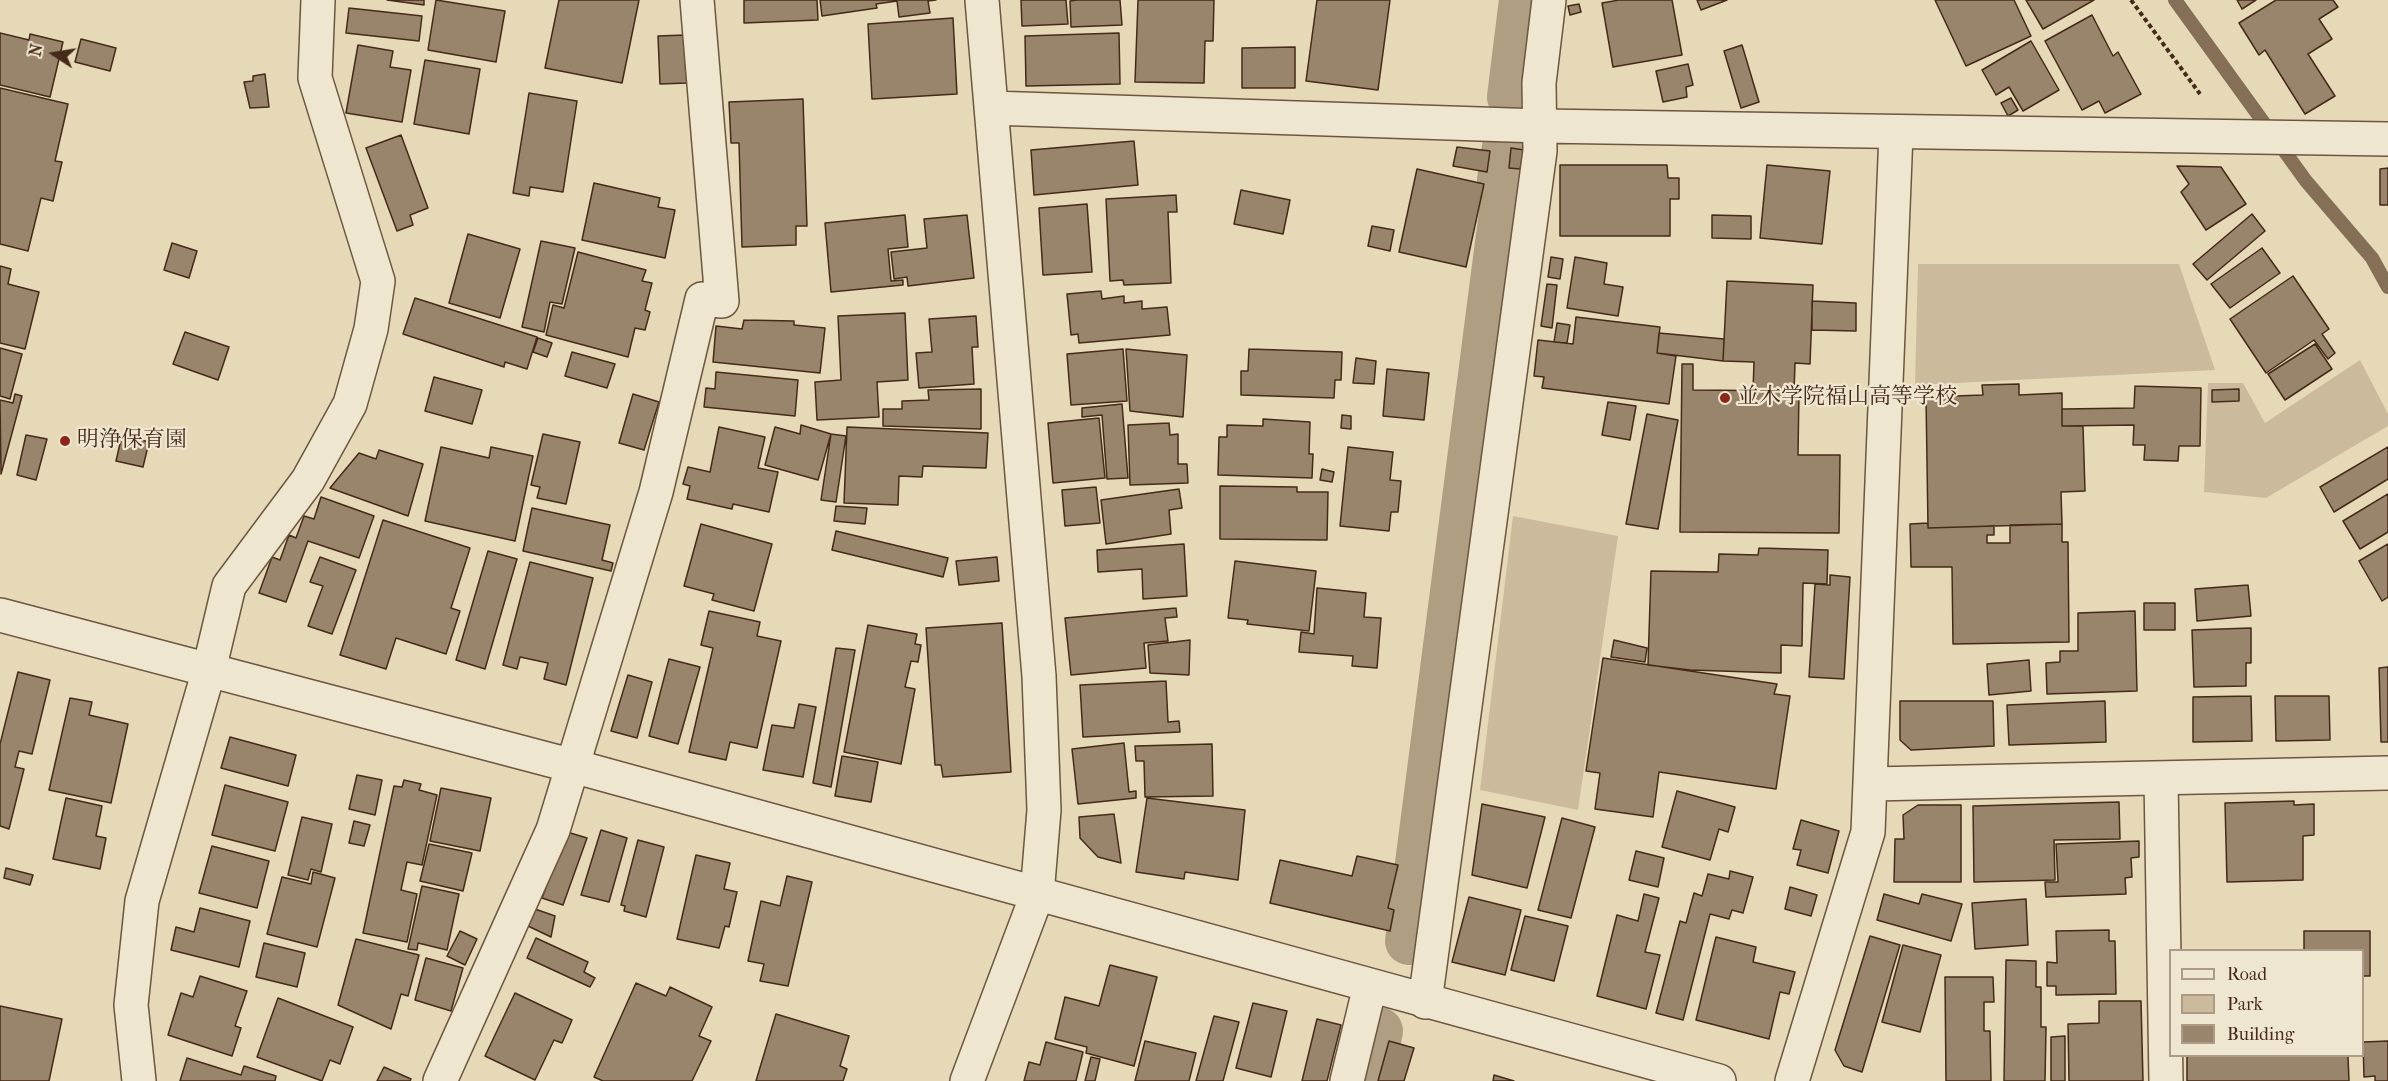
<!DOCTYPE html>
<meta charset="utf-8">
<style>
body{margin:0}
#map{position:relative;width:2388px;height:1081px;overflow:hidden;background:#e6d9b7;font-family:"IM FELL French Canon",serif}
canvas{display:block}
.legend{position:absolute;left:2169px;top:949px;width:195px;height:108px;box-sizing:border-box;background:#efe6d0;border:2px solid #ab9b87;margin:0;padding:8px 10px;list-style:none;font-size:18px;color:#452a19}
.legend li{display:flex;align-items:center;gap:12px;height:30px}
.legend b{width:30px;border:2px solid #ab9b87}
.north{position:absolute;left:24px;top:24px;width:60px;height:60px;-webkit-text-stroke:4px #efe6d0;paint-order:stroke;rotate:282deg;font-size:16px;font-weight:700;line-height:24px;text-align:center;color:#452a19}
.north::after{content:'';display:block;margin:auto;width:21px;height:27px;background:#452a19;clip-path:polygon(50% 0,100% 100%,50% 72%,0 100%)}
</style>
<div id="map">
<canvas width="2388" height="1081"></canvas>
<ul class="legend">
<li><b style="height:8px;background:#efe6d0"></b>Road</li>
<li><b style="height:16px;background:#cbbb9c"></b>Park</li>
<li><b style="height:16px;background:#99856b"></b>Building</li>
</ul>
<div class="north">N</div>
</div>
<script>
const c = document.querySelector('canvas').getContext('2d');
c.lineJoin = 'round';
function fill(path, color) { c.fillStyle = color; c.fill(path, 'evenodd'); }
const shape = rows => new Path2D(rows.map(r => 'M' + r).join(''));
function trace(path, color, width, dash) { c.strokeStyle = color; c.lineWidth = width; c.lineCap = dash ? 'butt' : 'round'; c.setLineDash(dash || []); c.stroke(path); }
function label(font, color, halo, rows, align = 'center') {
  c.font = font + ' "IM FELL French Canon","Noto Serif JP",serif'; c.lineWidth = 4.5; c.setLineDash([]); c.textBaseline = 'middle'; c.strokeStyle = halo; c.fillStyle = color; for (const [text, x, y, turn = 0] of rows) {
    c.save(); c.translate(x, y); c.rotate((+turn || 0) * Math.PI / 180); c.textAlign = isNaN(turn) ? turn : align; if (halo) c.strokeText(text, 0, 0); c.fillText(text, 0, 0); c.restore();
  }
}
fill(shape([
 [1918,264,2179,264,2215,370,1915,385],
 [2360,360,2388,414,2388,426,2266,498,2204,492,2208,383,2243,383,2265,423],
 [1513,516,1618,536,1578,810,1480,790]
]), '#cbbb9c');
trace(shape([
 [2175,0,2306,181,2372,258,2388,287]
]), '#857057', 14);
trace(shape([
 [1511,97,1523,0],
 [1409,941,1504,204,1501,180,1506,147],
 [1368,1081,1379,1031]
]), '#af9e81', 48);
const building = shape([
 [387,0,424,0,424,5,387,0],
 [436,0,505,11,496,62,428,50,436,0],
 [559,0,639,0,622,83,545,68,559,0],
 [744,0,817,0,818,20,744,23,744,0],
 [820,0,936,0,928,1,930,13,899,17,897,1,876,4,877,8,822,16,820,0],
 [1021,0,1066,0,1068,24,1022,26,1021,0],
 [1077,0,1120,0,1122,25,1071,27,1070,1,1077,0],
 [1138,0,1214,0,1213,41,1205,41,1204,83,1135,82,1138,0],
 [1317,0,1390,0,1378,90,1306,81,1317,0],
 [1619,0,1672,0,1682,55,1613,67,1602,3,1619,0],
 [1697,0,1727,0,1701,10,1697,0],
 [1935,0,2014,0,2031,36,1966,66,1935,0],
 [2026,0,2094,0,2043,29,2026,0],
 [2237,0,2256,0,2242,9,2237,0],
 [2276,0,2333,0,2338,7,2319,19,2332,39,2308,54,2335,96,2305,114,2265,50,2259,55,2239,23,2276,0],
 [1579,4,1581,12,1570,15,1568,6,1579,4],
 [349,8,422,16,419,41,346,33,349,8],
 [2092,15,2113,56,2118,52,2141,94,2105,113,2099,101,2082,110,2045,41,2092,15],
 [953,18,957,94,872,99,868,24,953,18],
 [0,33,29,40,30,34,63,42,50,97,0,85,0,33],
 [1119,33,1120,84,1026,86,1025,36,1119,33],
 [685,35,687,83,660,84,658,36,685,35],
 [81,39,116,48,110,71,75,62,81,39],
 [2031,41,2059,90,2023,111,2009,87,1996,95,1982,70,2031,41],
 [358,45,393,51,390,67,411,70,402,122,346,113,358,45],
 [1742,45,1759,102,1741,108,1724,51,1742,45],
 [1295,47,1295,88,1242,88,1242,48,1295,47],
 [425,60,480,69,469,134,414,124,425,60],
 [1688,64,1693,85,1686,87,1687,97,1663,102,1656,71,1688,64],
 [265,74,269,107,250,108,244,82,253,81,253,76,265,74],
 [0,88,68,104,55,161,62,162,53,201,41,198,28,251,0,244,0,88],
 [529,93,577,101,563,192,530,187,529,196,513,193,529,93],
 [2011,98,2018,110,2008,116,2001,103,2011,98],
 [803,99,807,226,796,226,796,245,742,247,739,143,731,143,729,102,803,99],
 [401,135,428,208,410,215,413,225,397,231,366,148,401,135],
 [1134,141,1138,185,1034,195,1031,150,1134,141],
 [1457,147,1490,151,1487,172,1453,166,1457,147],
 [1511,148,1524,150,1520,169,1509,168,1511,148],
 [1560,165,1667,165,1668,178,1679,178,1679,199,1670,199,1670,236,1560,236,1560,165],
 [1767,165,1830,171,1822,244,1760,238,1767,165],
 [2177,166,2221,167,2246,204,2206,230,2181,192,2189,184,2177,166],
 [2388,168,2388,205,2380,205,2380,169,2388,168],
 [1417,169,1484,184,1466,267,1399,252,1417,169],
 [594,183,660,198,658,207,675,210,665,258,582,240,594,183],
 [1241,190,1290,200,1283,234,1234,224,1241,190],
 [1176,195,1177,212,1168,212,1171,283,1124,285,1123,280,1110,281,1106,199,1176,195],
 [1087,204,1092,272,1043,275,1039,208,1087,204],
 [2252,214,2265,231,2207,280,2193,264,2252,214],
 [905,215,908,247,888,249,891,281,903,280,903,285,831,292,825,223,905,215],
 [967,215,974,278,908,286,907,277,894,279,891,252,927,248,924,219,967,215],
 [1712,215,1751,216,1751,239,1712,238,1712,215],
 [1372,226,1394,230,1390,251,1368,246,1372,226],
 [468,234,520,249,500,318,449,303,468,234],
 [541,241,575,248,562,304,550,302,544,332,522,327,541,241],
 [172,243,197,251,189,278,164,270,172,243],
 [2262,248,2280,273,2230,308,2211,284,2262,248],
 [578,252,646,270,642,281,652,283,645,310,650,312,645,330,635,328,628,357,546,335,553,305,564,308,578,252],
 [1551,257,1563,259,1560,279,1548,277,1551,257],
 [1575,257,1607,263,1604,284,1623,287,1618,316,1567,308,1575,257],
 [0,266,11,269,8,284,39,292,25,349,0,343,0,266],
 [2293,276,2329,329,2322,334,2335,353,2328,359,2314,340,2266,373,2230,319,2293,276],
 [1727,281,1813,285,1810,364,1795,363,1794,392,1753,391,1754,362,1723,361,1727,281],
 [1547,284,1557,285,1552,328,1541,326,1547,284],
 [1101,291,1102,299,1124,296,1124,303,1142,301,1142,309,1167,307,1170,335,1079,343,1078,334,1071,335,1067,294,1101,291],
 [415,298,537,337,527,369,505,362,504,367,403,334,415,298],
 [1812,301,1856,303,1856,331,1812,330,1812,301],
 [905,313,908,380,877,382,879,417,817,420,815,382,841,380,838,316,905,313],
 [976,316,978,347,972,347,974,384,919,388,916,353,932,352,929,319,976,316],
 [1576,317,1660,327,1657,353,1676,356,1669,404,1542,388,1544,377,1534,376,1538,340,1573,344,1576,317],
 [744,320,794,321,794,325,825,328,820,373,713,362,716,326,742,329,744,320],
 [1557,323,1570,325,1567,343,1554,342,1557,323],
 [185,332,229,347,218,380,173,364,185,332],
 [1659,333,1724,339,1723,361,1657,353,1659,333],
 [538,338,552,343,547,357,533,352,538,338],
 [2315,344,2332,369,2285,400,2268,374,2315,344],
 [0,348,22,354,10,399,0,396,0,348],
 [1123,349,1127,401,1071,405,1067,354,1123,349],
 [1126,349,1187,355,1183,417,1130,411,1126,349],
 [1249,349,1342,352,1341,380,1335,380,1334,398,1241,395,1241,371,1248,371,1249,349],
 [572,352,615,364,607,388,565,376,572,352],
 [1356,358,1376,361,1374,384,1353,383,1356,358],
 [1682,364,1693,364,1693,390,1799,391,1798,455,1840,455,1839,533,1680,532,1682,364],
 [1387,369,1429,373,1424,420,1383,416,1387,369],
 [716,372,798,380,795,416,704,407,706,388,715,389,716,372],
 [434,377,482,390,472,424,425,411,434,377],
 [2019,384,2019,395,2062,393,2062,426,2083,426,2085,491,2061,492,2062,524,1928,528,1926,397,1983,395,1982,385,2019,384],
 [2135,386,2201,388,2200,446,2179,446,2178,461,2144,460,2145,445,2133,445,2134,425,2062,426,2062,409,2134,408,2135,386],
 [981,389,981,429,883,426,883,409,902,409,902,401,929,400,928,390,981,389],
 [2239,389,2239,401,2212,402,2212,390,2239,389],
 [15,394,22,396,1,474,0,400,13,403,15,394],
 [633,394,659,402,644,450,619,443,633,394],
 [1608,402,1636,406,1630,440,1602,435,1608,402],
 [1122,404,1128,478,1107,479,1102,415,1082,417,1082,408,1122,404],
 [1647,414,1678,420,1658,529,1626,524,1647,414],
 [1342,415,1351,416,1351,429,1341,428,1342,415],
 [1099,418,1105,478,1053,483,1048,423,1099,418],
 [1263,419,1310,422,1309,454,1313,454,1312,478,1218,475,1219,437,1227,437,1227,425,1263,426,1263,419],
 [1169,423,1170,435,1178,434,1178,464,1187,464,1188,483,1130,485,1128,425,1169,423],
 [801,425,831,434,818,480,765,465,775,427,800,434,801,425],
 [719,427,765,437,758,468,778,472,769,512,733,504,732,509,687,499,690,486,683,484,688,467,710,472,719,427],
 [847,427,988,433,986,468,923,466,922,477,899,476,898,505,844,503,847,427],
 [543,434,580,442,566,504,537,498,540,487,531,485,543,434],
 [831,434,846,436,836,502,821,500,831,434],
 [26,435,47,439,36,480,17,475,26,435],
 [122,435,149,442,143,467,116,461,122,435],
 [441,447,489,458,491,447,533,456,515,541,425,521,441,447],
 [1348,447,1393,452,1390,480,1401,481,1398,512,1391,512,1389,531,1340,526,1348,447],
 [2388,447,2388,479,2334,512,2320,487,2388,447],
 [379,450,423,464,408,516,330,488,359,453,376,459,379,450],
 [1322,469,1334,472,1332,482,1320,480,1322,469],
 [1220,486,1297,487,1297,492,1328,492,1327,540,1220,539,1220,486],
 [1096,487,1100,523,1065,526,1062,490,1096,487],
 [1179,489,1182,508,1169,510,1171,534,1106,544,1101,500,1179,489],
 [2388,494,2388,532,2360,549,2343,521,2388,494],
 [321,497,374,516,359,558,308,541,286,602,259,593,272,557,280,560,289,535,296,538,304,516,314,519,321,497],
 [836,506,867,508,865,524,834,521,836,506],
 [532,508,610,525,602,560,613,563,611,571,523,551,532,508],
 [383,520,470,548,451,608,460,611,446,654,396,638,386,669,340,655,383,520],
 [1928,523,1928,528,1994,526,1994,535,1987,535,1987,543,2010,543,2010,525,2062,524,2062,542,2068,542,2069,642,1953,644,1952,567,1911,567,1910,524,1928,523],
 [701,524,772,544,754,611,712,600,714,594,684,586,701,524],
 [836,531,948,558,943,577,832,550,836,531],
 [1184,544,1187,596,1143,599,1142,569,1098,572,1097,550,1184,544],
 [2388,544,2388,597,2382,601,2359,561,2388,544],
 [1759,548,1828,550,1827,584,1803,583,1802,646,1781,645,1781,673,1690,670,1648,665,1651,571,1718,572,1719,554,1758,555,1759,548],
 [488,551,517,559,485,669,456,660,488,551],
 [320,557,356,570,332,634,308,626,323,586,310,582,320,557],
 [997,557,999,581,959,585,956,561,997,557],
 [1235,561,1316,571,1309,631,1247,624,1248,620,1228,618,1235,561],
 [530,562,593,578,566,685,544,679,548,663,520,657,517,669,503,665,530,562],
 [1830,575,1850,577,1844,679,1809,677,1815,584,1830,585,1830,575],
 [2248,585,2251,616,2197,621,2195,589,2248,585],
 [1317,588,1366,593,1364,617,1381,618,1377,668,1352,666,1353,656,1299,652,1301,632,1314,634,1317,588],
 [2144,603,2175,603,2175,630,2144,630,2144,603],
 [1176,608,1177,617,1165,618,1168,641,1144,643,1146,668,1071,675,1065,618,1176,608],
 [709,611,760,622,757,636,781,641,757,748,730,742,726,760,689,752,713,648,701,645,709,611],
 [2135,611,2137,691,2047,694,2046,663,2060,662,2060,651,2078,651,2078,613,2135,611],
 [1002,623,1011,772,943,777,941,765,935,765,926,628,1002,623],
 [868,625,917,634,915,644,921,645,918,662,911,661,905,687,915,689,901,764,844,752,868,625],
 [2251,628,2251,663,2246,663,2246,686,2194,687,2192,630,2251,628],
 [1190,640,1189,675,1150,673,1148,645,1190,640],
 [1614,640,1647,648,1645,662,1611,657,1614,640],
 [836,648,855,650,831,787,813,783,836,648],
 [1603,658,1777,684,1774,694,1790,696,1776,789,1659,772,1653,817,1595,809,1600,773,1586,771,1603,658],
 [669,659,700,667,678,744,649,736,669,659],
 [2029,660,2031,691,1989,695,1987,664,2029,660],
 [2388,667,2388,742,2381,742,2379,668,2388,667],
 [18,672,50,680,32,754,19,751,15,767,24,769,9,829,0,826,0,744,18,672],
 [628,675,652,682,637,738,611,731,628,675],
 [1166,681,1168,722,1179,721,1180,732,1083,737,1080,685,1166,681],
 [2251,696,2252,741,2193,742,2193,697,2251,696],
 [2275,696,2329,696,2330,740,2276,741,2275,696],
 [70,698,92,702,89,715,128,724,111,803,49,790,70,698],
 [1900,701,1993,701,1994,746,1911,750,1900,740,1900,701],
 [2105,701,2106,742,2009,745,2007,705,2105,701],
 [799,704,816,707,803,777,763,770,772,725,794,728,799,704],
 [230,737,296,755,288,786,221,768,230,737],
 [1124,743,1129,792,1136,791,1136,798,1078,804,1072,749,1124,743],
 [1212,744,1213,796,1145,797,1144,761,1136,761,1135,746,1212,744],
 [842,756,878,762,871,802,835,796,842,756],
 [357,775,382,780,375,815,349,809,357,775],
 [404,780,421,784,419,790,437,795,422,865,407,862,401,890,417,894,407,942,363,933,394,786,402,787,404,780],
 [225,785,288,802,275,851,212,835,225,785],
 [441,788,491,798,480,851,430,841,441,788],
 [1677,791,1735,807,1728,832,1719,829,1710,860,1662,847,1677,791],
 [66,798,102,806,96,836,106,838,100,869,53,859,66,798],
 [1147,798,1245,810,1238,880,1185,872,1184,879,1136,872,1147,798],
 [2294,801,2294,805,2314,804,2314,835,2303,836,2303,880,2227,882,2225,803,2294,801],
 [2119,802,2120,839,2054,840,2055,880,1974,882,1973,806,2119,802],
 [1482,804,1545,817,1527,888,1472,875,1482,804],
 [1918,805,1961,805,1961,882,1894,882,1895,839,1904,839,1903,815,1918,805],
 [1114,814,1121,863,1098,857,1080,838,1079,817,1114,814],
 [302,817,332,824,321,872,311,869,308,880,288,875,302,817],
 [1562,818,1595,827,1571,918,1538,910,1562,818],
 [1801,820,1839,831,1828,873,1797,865,1801,850,1793,849,1801,820],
 [354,821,370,825,364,846,349,843,354,821],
 [601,830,627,838,609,902,581,895,601,830],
 [567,832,587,838,563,905,542,898,567,832],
 [638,840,664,847,646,917,624,911,625,906,621,905,638,840],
 [2139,841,2139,857,2131,858,2132,877,2125,878,2126,894,2046,897,2045,882,2058,882,2056,844,2139,841],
 [429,844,472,853,463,891,420,881,429,844],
 [212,846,269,861,257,908,199,893,212,846],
 [1636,851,1664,858,1658,887,1629,880,1636,851],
 [696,855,730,863,724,889,737,892,729,927,725,926,719,948,677,939,696,855],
 [1357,856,1398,865,1388,908,1394,910,1390,931,1270,903,1280,860,1352,876,1357,856],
 [6,868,33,875,30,885,4,878,6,868],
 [1730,871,1753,877,1743,913,1732,910,1729,919,1710,914,1683,1020,1656,1013,1680,921,1686,923,1694,893,1702,896,1708,874,1729,879,1730,871],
 [313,872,335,878,317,947,267,934,282,877,311,884,313,872],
 [787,876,812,882,788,986,760,981,764,964,748,961,761,901,780,906,787,876],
 [422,886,459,894,447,950,418,943,417,950,408,949,422,886],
 [1790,887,1817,895,1811,916,1785,909,1790,887],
 [1644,894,1659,898,1645,952,1660,955,1646,1009,1597,996,1617,915,1638,921,1644,894],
 [1884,894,1919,904,1922,894,1962,904,1951,941,1877,920,1884,894],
 [1469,897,1521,910,1505,975,1452,962,1469,897],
 [2026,899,2028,945,1975,949,1972,903,2026,899],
 [200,908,250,921,239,967,171,950,176,927,194,932,200,908],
 [535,909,555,916,551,937,528,926,535,909],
 [1525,916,1568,926,1554,981,1511,970,1525,916],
 [2109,930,2109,941,2115,941,2116,994,2056,995,2056,986,2047,986,2047,962,2057,963,2056,931,2109,930],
 [460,931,477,939,465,965,447,956,460,931],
 [2304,931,2370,931,2370,976,2362,976,2362,950,2304,950,2304,931],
 [1870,936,1900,945,1862,1072,1844,1066,1835,1050,1870,936],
 [1716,937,1756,947,1753,962,1795,972,1789,994,1780,992,1769,1039,1696,1020,1716,937],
 [536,938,588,962,584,972,595,978,590,987,527,958,536,938],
 [356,939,419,955,408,996,401,994,391,1029,338,1005,356,939],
 [264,943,305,953,297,987,256,977,264,943],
 [1903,945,1941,955,1920,1032,1882,1022,1903,945],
 [426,958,463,968,451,1011,415,1000,426,958],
 [2006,960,2036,961,2036,987,2041,987,2041,1027,2046,1027,2045,1081,2004,1081,2006,960],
 [1110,965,1157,977,1134,1066,1086,1053,1087,1047,1055,1039,1065,997,1099,1006,1110,965],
 [200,976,247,991,235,1026,241,1028,232,1056,168,1035,181,993,193,997,200,976],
 [1945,977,1993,977,1994,1002,1984,1002,1984,1031,1990,1031,1991,1081,1946,1081,1945,977],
 [636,983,666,996,670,987,712,1007,699,1036,711,1041,692,1081,603,1081,594,1077,636,983],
 [515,993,572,1020,562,1043,554,1040,535,1080,485,1056,515,993],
 [278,998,353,1027,340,1064,330,1060,322,1081,257,1057,278,998],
 [2099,1001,2141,1001,2143,1081,2069,1081,2068,1024,2099,1023,2099,1001],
 [1253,1003,1287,1011,1271,1077,1236,1068,1253,1003],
 [0,1006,62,1019,49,1081,0,1081,0,1006],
 [776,1014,849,1036,840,1066,847,1069,843,1081,756,1081,776,1014],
 [1214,1016,1239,1022,1223,1081,1196,1081,1214,1016],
 [1317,1019,1341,1025,1327,1081,1302,1081,1317,1019],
 [2065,1036,2065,1081,2051,1081,2051,1037,2065,1036],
 [1145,1041,1196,1053,1189,1081,1135,1081,1145,1041],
 [1389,1041,1414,1048,1404,1081,1378,1081,1389,1041],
 [2388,1041,2388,1081,2375,1081,2375,1076,2364,1077,2363,1042,2388,1041],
 [1046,1042,1083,1052,1076,1081,1024,1081,1029,1062,1040,1065,1046,1042],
 [2187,1056,2348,1056,2349,1081,2187,1081,2187,1056],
 [1091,1057,1100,1059,1095,1081,1085,1081,1091,1057],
 [187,1058,241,1075,244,1066,276,1076,275,1081,180,1081,187,1058],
 [384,1067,411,1079,410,1081,377,1081,384,1067],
 [1494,1075,1514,1081,1493,1081,1494,1075]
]);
fill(building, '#99856b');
trace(building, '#452a19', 1.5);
const minor = shape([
 [991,108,1541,126,2388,139],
 [0,615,573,766,1719,1081],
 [2161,778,2166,1081],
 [1871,784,2388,773],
 [1425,1002,1540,151,1539,83,1549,0],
 [139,1081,131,1005,142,901,209,670,229,586,308,480,350,404,371,329,378,281,315,78,318,0],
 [440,1081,553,830,656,492,702,299,722,301,697,0],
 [967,1081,1037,895,1044,810,1039,676,982,0],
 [1347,1081,1370,986],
 [1792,1081,1868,832,1896,133]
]);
trace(minor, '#6d5640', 36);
trace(shape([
 [2131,0,2200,94]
]), '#452a19', 4, [4.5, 3]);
trace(minor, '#efe6d0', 33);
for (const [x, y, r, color] of [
 [1725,398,6,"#8f2418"],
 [65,441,6,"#8f2418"]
]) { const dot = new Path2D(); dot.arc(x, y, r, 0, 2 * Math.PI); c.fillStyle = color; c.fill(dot); trace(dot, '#efe6d0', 2); }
label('22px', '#452a19', '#efe6d0', [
 ["並木学院福山高等学校",1737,398],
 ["明浄保育園",77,441]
], 'left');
</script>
